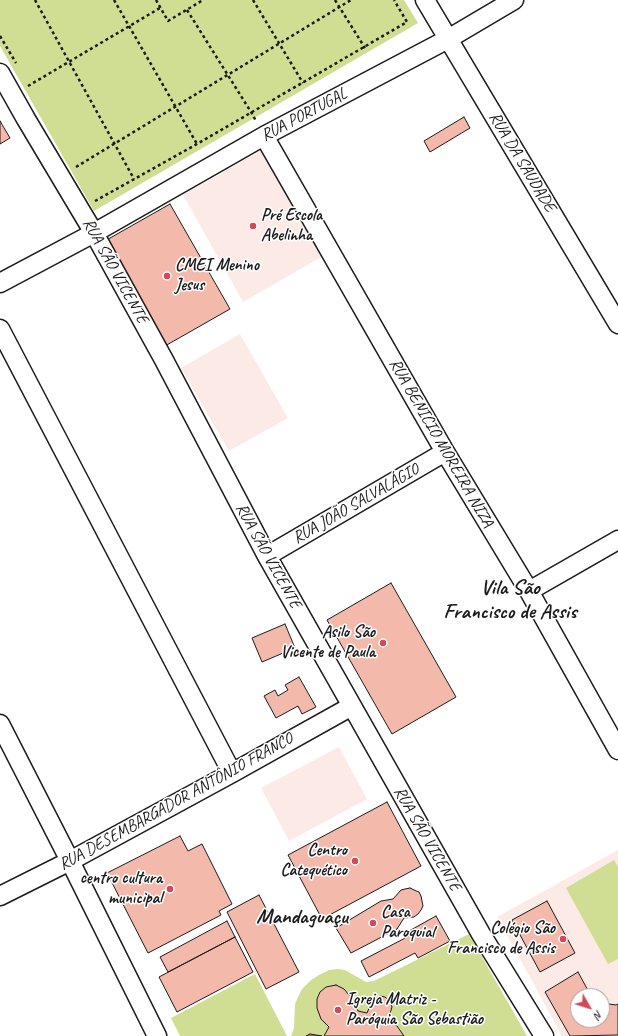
<!DOCTYPE html>
<meta charset="utf-8">
<style>
body{margin:0}
#map{position:relative;width:618px;height:1036px;overflow:hidden;background:#fff;font-family:Caveat,sans-serif}
canvas{display:block}
.north{position:absolute;left:570px;top:988px;width:40px;height:40px;box-sizing:border-box;background:#fff;border:1px solid #a4a4a4;border-radius:50%;rotate:129deg;font-size:11px;font-weight:700;line-height:16px;text-align:center;color:#1c1c1c}
.north::after{content:'';display:block;margin:auto;width:14px;height:18px;background:#d1495b;clip-path:polygon(50% 0,100% 100%,50% 72%,0 100%)}
</style>
<div id="map">
<canvas width="618" height="1036"></canvas>
<div class="north">N</div>
</div>
<script>
const c = document.querySelector('canvas').getContext('2d');
c.lineJoin = 'round';
function fill(path, color) { c.fillStyle = color; c.fill(path, 'evenodd'); }
const shape = rows => new Path2D(rows.map(r => 'M' + r).join(''));
function trace(path, color, width, dash) { c.strokeStyle = color; c.lineWidth = width; c.lineCap = dash ? 'butt' : 'round'; c.setLineDash(dash || []); c.stroke(path); }
function label(font, color, halo, rows, align = 'center') {
  c.font = font + ' Caveat,sans-serif'; c.lineWidth = 3; c.setLineDash([]); c.textBaseline = 'middle'; c.strokeStyle = halo; c.fillStyle = color; for (const [text, x, y, turn = 0] of rows) {
    c.save(); c.translate(x, y); c.rotate((+turn || 0) * Math.PI / 180); c.textAlign = isNaN(turn) ? turn : align; if (halo) c.strokeText(text, 0, 0); c.fillText(text, 0, 0); c.restore();
  }
}
fill(shape([
 [262,150,323,256,243,302,183,195],
 [240,334,288,418,229,451,181,368],
 [339,747,367,799,289,841,261,788],
 [618,850,618,1036,562,1036,497,917],
 [578,996,602,996,602,1020,578,1020]
]), '#fbeae6');
fill(shape([
 [0,0,404,0,418,23,94,211,0,46],
 [614,860,618,867,618,959,608,964,566,888],
 [469,934,527,1036,291,1036,294,1028,295,1004,298,997,302,989,311,980,319,975,329,970,338,969,345,970,366,982,374,981],
 [255,974,287,1036,180,1036,171,1018]
]), '#cfde92');
const building = shape([
 [464,117,470,128,430,152,424,141,464,117],
 [0,121,10,138,0,144,0,121],
 [170,204,230,309,165,346,103,242,170,204],
 [391,583,456,697,392,734,327,620,391,583],
 [285,624,295,648,262,662,252,638,285,624],
 [299,677,316,707,302,714,298,706,276,718,264,696,275,690,278,696,288,690,285,685,299,677],
 [387,802,421,866,322,919,288,855,387,802],
 [180,836,188,851,202,844,232,904,219,911,221,915,148,953,107,873,180,836],
 [410,888,414,890,419,892,421,896,423,906,421,910,418,914,414,917,404,918,397,929,351,953,336,928,381,901,393,899,401,890,405,889,410,888],
 [259,895,299,972,266,989,227,912,259,895],
 [547,901,575,953,540,972,512,920,547,901],
 [436,916,450,941,418,958,415,953,369,977,361,961,411,935,409,931,436,916],
 [227,921,235,937,168,972,160,957,227,921],
 [235,937,253,972,177,1012,159,977,235,937],
 [578,972,591,996,578,996,578,1020,602,1020,602,1003,616,1005,618,1004,618,1035,570,1036,545,992,578,972],
 [336,985,344,989,354,1001,358,1011,367,1013,370,1006,375,999,380,996,385,997,390,1001,392,1007,388,1020,397,1026,404,1036,324,1036,329,1027,321,1019,317,1008,317,999,320,992,326,987,336,985],
 [310,1034,322,1036,306,1036,310,1034]
]);
fill(building, '#f3b9ab');
trace(building, '#1c1c1c', 1);
const minor = shape([
 [425,0,618,324],
 [0,73,26,119,94,233,164,360,267,556,481,934,544,1036],
 [264,136,445,452,529,591,618,750],
 [0,283,94,233,264,136,448,39,514,0],
 [0,329,232,773],
 [267,556,445,452],
 [529,591,618,540],
 [0,724,70,861,157,1036],
 [0,896,70,861,232,773,352,706]
]);
trace(minor, '#1c1c1c', 21);
trace(shape([
 [35,0,134,179],
 [114,0,197,144],
 [156,0,168,21,203,0],
 [253,0,303,83],
 [335,0,365,48],
 [187,10,251,112,256,121],
 [0,36,16,63],
 [28,86,160,8],
 [76,167,351,0],
 [95,201,197,144,407,22,394,0]
]), '#1c1c1c', 2.5, [3, 3]);
trace(minor, '#fff', 18);
for (const [x, y, r, color] of [
 [253,226,4,"#d1495b"],
 [167,276,4,"#d1495b"],
 [383,643,4,"#d1495b"],
 [355,861,4,"#d1495b"],
 [170,889,4,"#d1495b"],
 [373,923,4,"#d1495b"],
 [563,939,4,"#d1495b"],
 [338,1010,4,"#d1495b"]
]) { const dot = new Path2D(); dot.arc(x, y, r, 0, 2 * Math.PI); c.fillStyle = color; c.fill(dot); trace(dot, '#fff', 1.5); }
label('17px', '#1c1c1c', '#fff', [
 ["RUA PORTUGAL",304,115,-28],
 ["RUA DA SAUDADE",522,162,59],
 ["RUA SÃO VICENTE",115,271,61],
 ["RUA BENICIO MOREIRA NIZA",441,443,60],
 ["RUA JOÃO SALVALÁGIO",356,504,-30],
 ["RUA SÃO VICENTE",268,556,61],
 ["RUA DESEMBARGADOR ANTÔNIO FRANCO",176,802,-29],
 ["RUA SÃO VICENTE",427,839,60]
]);
label('bold 17px', '#1c1c1c', '#fff', [
 ["Pré Escola",261,216],
 ["Abelinha",261,236],
 ["CMEI Menino",175,266],
 ["Jesus",175,286],
 ["Asilo São",375,633,"right"],
 ["Vicente de Paula",375,653,"right"],
 ["Centro",347,851,"right"],
 ["Catequético",347,871,"right"],
 ["centro cultura",162,879,"right"],
 ["municipal",162,899,"right"],
 ["Casa",381,913],
 ["Paroquial",381,933],
 ["Colégio São",555,929,"right"],
 ["Francisco de Assis",555,949,"right"],
 ["Igreja Matriz -",346,1000],
 ["Paróquia São Sebastião",346,1020]
], 'left');
label('bold 21px', '#1c1c1c', '#fff', [
 ["Vila São",510,588],
 ["Francisco de Assis",510,612],
 ["Mandaguaçu",302,917]
]);
</script>
